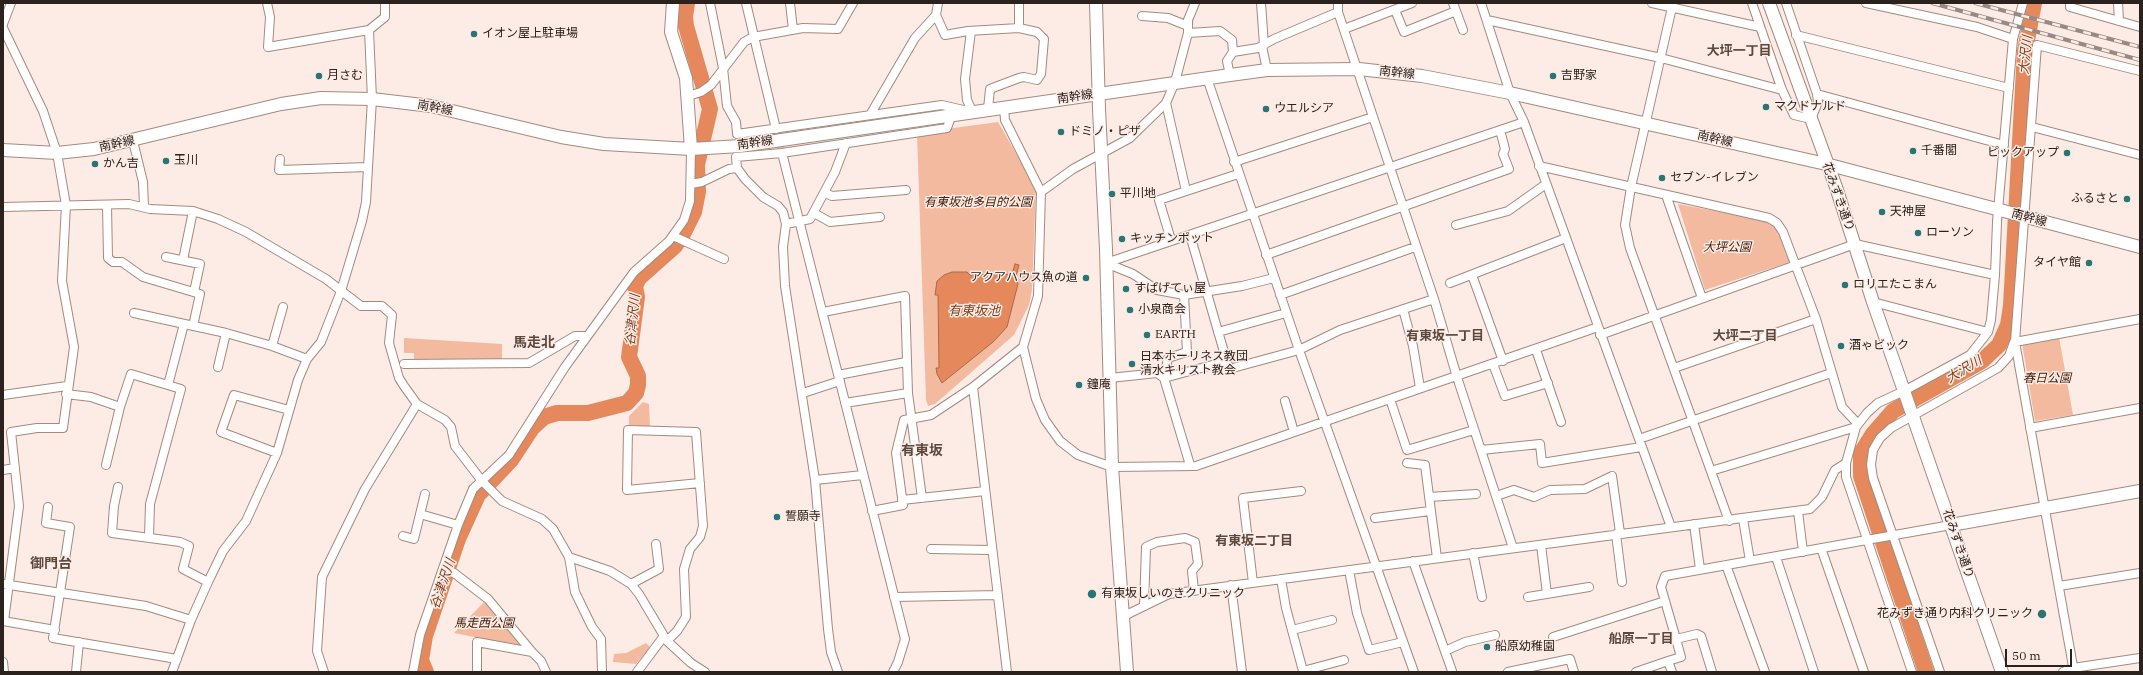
<!DOCTYPE html>
<meta charset="utf-8">
<style>
body{margin:0}
#map{position:relative;width:2143px;height:675px;overflow:hidden;background:#fdece5;font-family:"IBM Plex Serif",serif}
canvas{display:block}
.frame{position:absolute;inset:0;border:4px solid #2b211d;pointer-events:none}
.scale{position:absolute;left:2005px;top:649px;width:67px;height:18px;box-sizing:border-box;border:2px solid #2b211d;border-top:0;padding-left:5px;font-size:12px;line-height:14px;white-space:nowrap;color:#2b211d;-webkit-text-stroke:3px #fdece5;paint-order:stroke}
</style>
<div id="map">
<canvas width="2143" height="675"></canvas>
<div class="frame"></div>
<div class="scale">50 m</div>
</div>
<script>
const c = document.querySelector('canvas').getContext('2d');
c.lineJoin = 'round';
function fill(path, color) { c.fillStyle = color; c.fill(path, 'evenodd'); }
const shape = rows => new Path2D(rows.map(r => 'M' + r).join(''));
function trace(path, color, width, dash) { c.strokeStyle = color; c.lineWidth = width; c.lineCap = dash ? 'butt' : 'round'; c.setLineDash(dash || []); c.stroke(path); }
function label(font, color, halo, rows, align = 'center') {
  c.font = font + ' "IBM Plex Serif","Noto Sans JP",serif'; c.lineWidth = 3; c.setLineDash([]); c.textBaseline = 'middle'; c.strokeStyle = halo; c.fillStyle = color; for (const [text, x, y, turn = 0] of rows) {
    c.save(); c.translate(x, y); c.rotate((+turn || 0) * Math.PI / 180); c.textAlign = isNaN(turn) ? turn : align; if (halo) c.strokeText(text, 0, 0); c.fillText(text, 0, 0); c.restore();
  }
}
fill(shape([
 [998,122,1036,188,1032,290,1029,305,1014,335,935,404,928,406,926,400,917,133],
 [1678,204,1763,220,1773,225,1779,233,1790,262,1705,290],
 [2059,337,2073,415,2035,421,2022,343],
 [404,338,502,344,502,360,463,359,414,361,414,353,404,353],
 [643,402,649,404,650,427,629,425,629,416],
 [484,602,521,643,520,646,454,633],
 [646,643,650,647,636,664,613,662,614,654,626,653]
]), '#f4ba9f');
const water = shape([
 [1015,264,1019,265,1016,276,1018,284,1007,327,993,342,942,383,937,374,936,368,939,368,938,295,935,295,937,281,944,275,952,272,967,272,970,275,1012,274,1015,264]
]);
fill(water, '#e5885c');
trace(water, '#ad6949', 1);
trace(shape([
 [426,672,421,660,425,636,458,539,478,495,511,460,532,428,544,417,557,413,588,413,627,403,636,393,638,385,638,376,629,357,637,297,635,286,639,278,675,246,683,234,694,212,698,192,697,165,710,109,686,26,685,17,687,3],
 [1926,672,1861,476,1861,453,1873,434,1893,411,1982,361,1999,345,2008,325,2011,306,2025,51,2034,3]
]), '#e5885c', 16);
trace(shape([
 [776,129,782,153]
]), '#d3c3bd', 8, [8, 4]);
const street = shape([
 [267,3,270,17,268,47,369,30],
 [710,3,723,68,727,106,736,122,737,134,942,105,968,111],
 [746,3,776,129],
 [790,3,793,30],
 [1019,3,1019,28],
 [1261,3,1264,45],
 [1338,3,1338,12,1434,299,1457,377,1513,548],
 [1453,3,1463,30],
 [1652,3,1760,27],
 [1673,3,1631,187,1625,225,1630,248,1729,521],
 [1752,3,1782,90,1794,115,1811,119,1818,102,1817,94],
 [1786,3,1817,94,2004,145],
 [1866,3,1977,27,2013,39],
 [2070,3,2070,7,2140,27],
 [2118,3,2119,21],
 [1395,10,1404,32,1456,11],
 [936,15,945,35,968,31,1019,28,1037,32,1044,39,1041,74,1037,80,1024,77,1019,78,990,89,988,109],
 [1142,16,1168,18,1188,26],
 [1487,20,1661,58,1782,90],
 [3,24,11,3],
 [3,28,43,111,57,153,66,205,62,281,74,347,63,428,37,428,11,432,19,506,4,621],
 [1344,29,1412,3],
 [971,31,965,79,967,100,972,111],
 [1188,33,1220,31,1232,40,1233,52],
 [1796,35,2009,88],
 [1262,46,1267,70],
 [1230,75,1227,61,1233,52,1258,48,1274,39,1338,12],
 [1207,78,1299,350,1414,672],
 [688,96,701,92,711,85,744,42,753,37,803,28,838,29,853,3],
 [1166,103,1186,191],
 [1004,107,1005,120,1041,192,1038,296,1023,347,973,387,1007,672],
 [870,115,915,38,936,15,938,3],
 [1524,122,1671,527],
 [2032,127,2140,155],
 [133,141,143,182,144,207],
 [782,153,905,639,898,662,893,672],
 [280,159,279,170,368,167],
 [1234,162,1373,117],
 [1539,166,1769,218,1777,223,1783,232,1816,319,1842,407,1858,424],
 [691,184,702,182,729,169,737,168],
 [1041,192,1073,169,1130,138,1166,103,1175,82,1188,33,1188,20,1195,3],
 [825,193,832,196,906,190],
 [1666,195,1702,298],
 [107,205,108,258,113,262,122,262,143,277,200,294,193,326],
 [3,207,129,204,150,209,193,211,218,219,246,232,326,279,361,306,382,306,392,315,389,343,399,378,404,386,417,404,445,420,451,427,455,446,482,481,502,501,542,519,553,529,569,557,610,571,631,584,639,594,667,641,691,663,705,672],
 [814,213,830,222,880,217],
 [786,224,783,212,778,206,763,197,745,179,737,168,736,157,782,153,947,128,952,114],
 [1456,225,1508,211,1546,184],
 [1190,235,1229,369,1299,350,1340,330,1434,299],
 [673,236,724,259],
 [1171,240,1159,200,1238,174],
 [1266,255,1509,169,1503,154,1505,149,1500,130],
 [166,257,200,264,194,292],
 [183,260,193,211],
 [1106,263,1524,122,1510,93,1481,3],
 [1106,263,1133,274,1157,290,1184,295,1242,286,1274,278],
 [1472,275,1503,361],
 [1450,283,1566,238],
 [1184,295,1187,352,1168,358,1164,378,1190,465],
 [1280,295,1415,247],
 [1873,302,1988,332],
 [1403,309,1413,346,1420,388],
 [823,312,905,296,908,393,922,498],
 [134,313,226,333,272,346,307,359],
 [1218,332,1286,313],
 [1600,335,1855,244,1995,275],
 [2015,342,2140,319],
 [272,346,283,307],
 [1023,347,1036,399,1045,420,1060,441,1078,455,1112,467,1196,466,1598,327],
 [1536,350,1561,422],
 [404,364,529,363,575,336,587,336],
 [1493,364,1505,396,1548,383],
 [218,367,226,333],
 [1674,368,1816,319],
 [838,375,906,362],
 [1110,378,1157,373,1164,378,1227,361],
 [168,385,184,324],
 [803,393,840,381],
 [66,394,91,397,120,407],
 [3,395,67,386],
 [1390,399,1407,450,1474,430],
 [1285,401,1294,432],
 [845,403,908,393],
 [2030,428,2140,408],
 [1639,439,1831,373],
 [1481,450,1540,444,1542,463,1641,447],
 [277,453,221,432,234,395,289,410],
 [1407,463,1425,465,1437,558],
 [106,465,120,407,131,374,181,389,150,504,149,537],
 [3,470,15,468],
 [1711,471,1856,427],
 [815,480,863,475],
 [118,487,114,506,112,533,180,542,189,546,183,569,208,582],
 [1496,496,1514,490,1534,497,1550,490,1585,489,1612,476,1620,533],
 [1429,497,1476,494],
 [902,500,985,491],
 [48,507,46,523,70,527,53,638,177,659],
 [872,511,903,505,896,453,904,420,931,415,973,387],
 [1798,511,1803,552],
 [420,514,458,525],
 [1375,518,1430,511],
 [1743,519,1750,561],
 [1694,524,1700,569],
 [1616,534,1622,582],
 [403,536,414,539,425,494],
 [1541,545,1547,594],
 [1821,548,1864,672],
 [931,549,992,550],
 [1473,553,1482,597],
 [569,557,575,592,592,627,601,639,602,672],
 [1776,557,1814,672],
 [1413,561,1452,671],
 [1726,565,1765,672],
 [443,568,454,573,488,599,532,652],
 [1349,570,1357,613,1369,650,1403,642],
 [1281,579,1286,608,1303,671,1344,660],
 [1253,583,1243,498,1301,491],
 [3,584,146,606,191,620],
 [631,584,659,569,656,544],
 [1231,585,1242,672],
 [2059,586,2140,573],
 [894,597,998,595],
 [1528,597,1589,587],
 [1144,606,1146,547,1157,542,1185,538,1195,542,1198,564,1192,571,1194,591],
 [1124,616,1169,594,1810,509,1822,497,1835,470,1846,463],
 [3,621,55,630],
 [1292,630,1332,620],
 [1553,637,1665,601],
 [667,641,677,631,686,617,684,569,690,549,700,537,703,526,696,432,628,430,627,490,700,483],
 [1445,651,1465,642,1495,635],
 [3,662,4,672],
 [76,672,79,642],
 [172,672,191,620,208,582,223,551,246,521,277,453,298,380,307,359,321,342,341,291,362,221,366,202,372,99,369,30,385,17,385,3],
 [324,672,317,651,322,577,365,489,417,404],
 [413,672,420,635,458,525,473,489,509,455,565,367,634,272,669,241,684,220,690,201,691,149],
 [477,672,477,642,532,652,541,661,546,672],
 [637,672,664,636],
 [838,672,831,652,828,629,815,480,785,286,783,247,786,224,810,219,835,172,846,143],
 [1508,672,1570,659,1574,672],
 [1636,672,1668,661],
 [1672,672,1668,661,1681,657,1676,639],
 [1712,672,1701,636,1697,634,1676,639,1661,587,1665,576,1951,525],
 [1912,672,1846,477,1846,463,1856,427,1867,413,1878,403,1904,391,1970,355,1988,332,1991,320,1995,275,1997,222,2013,39,2023,3],
 [1940,672,1873,478,1871,465,1873,450,1880,438,1891,428,1998,368,2009,356,2014,342],
 [2063,672,2073,668,2140,658],
 [2074,672,2015,342,2037,45,2140,71]
]);
const secondary = shape([
 [673,3,671,32,686,78,691,149],
 [1096,3,1099,109,1106,249,1112,467,1127,672],
 [1769,3,1836,187,1873,302,2002,672],
 [3,150,57,153,94,149,281,104,321,98,372,99,431,106,561,137,604,144,691,149,740,146,1230,75,1267,70,1359,69,1422,76,1510,93,1826,164,2140,247],
 [1951,525,2140,491]
]);
trace(street, '#a38a7f', 10);
trace(secondary, '#a38a7f', 14);
trace(street, '#fff', 8);
trace(secondary, '#fff', 12);
const rail = shape([
 [1932,3,2140,60],
 [1975,3,2140,47]
]);
trace(rail, '#978984', 4);
trace(rail, '#fdece5', 2.5, [8]);
for (const [x, y, r, color] of [
 [474,34,4,"#297474"],
 [319,76,4,"#297474"],
 [1553,76,4,"#297474"],
 [1766,107,4,"#297474"],
 [1266,109,4,"#297474"],
 [1061,132,4,"#297474"],
 [1913,151,4,"#297474"],
 [2067,153,4,"#297474"],
 [166,161,4,"#297474"],
 [95,164,4,"#297474"],
 [1662,178,4,"#297474"],
 [1112,194,4,"#297474"],
 [2127,199,4,"#297474"],
 [1882,212,4,"#297474"],
 [1918,233,4,"#297474"],
 [1122,239,4,"#297474"],
 [2089,263,4,"#297474"],
 [1086,278,4,"#297474"],
 [1845,285,4,"#297474"],
 [1126,289,4,"#297474"],
 [1130,310,4,"#297474"],
 [1147,335,4,"#297474"],
 [1841,346,4,"#297474"],
 [1132,364,4,"#297474"],
 [1079,385,4,"#297474"],
 [777,517,4,"#297474"],
 [1092,594,5,"#297474"],
 [2042,614,5,"#297474"],
 [1487,647,4,"#297474"]
]) { const dot = new Path2D(); dot.arc(x, y, r, 0, 2 * Math.PI); c.fillStyle = color; c.fill(dot); trace(dot, '#fdece5', 1.5); }
label('12px', '#2b211d', '#fdece5', [
 ["イオン屋上駐車場",482,34],
 ["月さむ",327,76],
 ["吉野家",1561,76],
 ["マクドナルド",1774,107],
 ["ウエルシア",1274,109],
 ["ドミノ・ピザ",1069,132],
 ["千番閣",1921,151],
 ["ピックアップ",2059,153,"right"],
 ["玉川",174,161],
 ["かん吉",103,164],
 ["セブン-イレブン",1670,178],
 ["平川地",1120,194],
 ["ふるさと",2119,199,"right"],
 ["天神屋",1890,212],
 ["ローソン",1926,233],
 ["キッチンポット",1130,239],
 ["タイヤ館",2081,263,"right"],
 ["アクアハウス魚の道",1078,278,"right"],
 ["ロリエたこまん",1853,285],
 ["すぱげてぃ屋",1134,289],
 ["小泉商会",1138,310],
 ["EARTH",1155,335],
 ["酒ゃビック",1849,346],
 ["日本ホーリネス教団",1140,357],
 ["清水キリスト教会",1140,371],
 ["鐘庵",1087,385],
 ["誓願寺",785,517],
 ["有東坂しいのきクリニック",1101,594],
 ["花みずき通り内科クリニック",2033,614,"right"],
 ["船原幼稚園",1495,647]
], 'left');
label('12px', '#2b211d', '#fdece5', [
 ["南幹線",1397,73,6],
 ["南幹線",1075,97,-8],
 ["南幹線",435,108,11],
 ["南幹線",1715,139,13],
 ["南幹線",755,143,-8],
 ["南幹線",117,144,-12],
 ["花みずき通り",1838,197,70],
 ["南幹線",2029,218,15],
 ["花みずき通り",1958,544,71]
]);
label('italic 12px', '#44200d', '#fdece5', [
 ["有東坂池多目的公園",978,203],
 ["大坪公園",1727,248],
 ["春日公園",2047,379],
 ["馬走西公園",484,624]
]);
label('bold 13px', '#5d483e', '#fdece5', [
 ["大坪一丁目",1739,51],
 ["有東坂一丁目",1445,336],
 ["大坪二丁目",1745,336],
 ["有東坂二丁目",1254,541],
 ["船原一丁目",1641,639]
]);
label('italic 13px', '#7b3f20', '#fdece5', [
 ["大沢川",2026,55,-84],
 ["有東坂池",974,311],
 ["谷津沢川",633,320,-84],
 ["大沢川",1964,370,-31],
 ["谷津沢川",443,584,-71]
]);
label('bold 14px', '#5d483e', '#fdece5', [
 ["馬走北",534,343],
 ["有東坂",922,451],
 ["御門台",51,564]
]);
</script>
